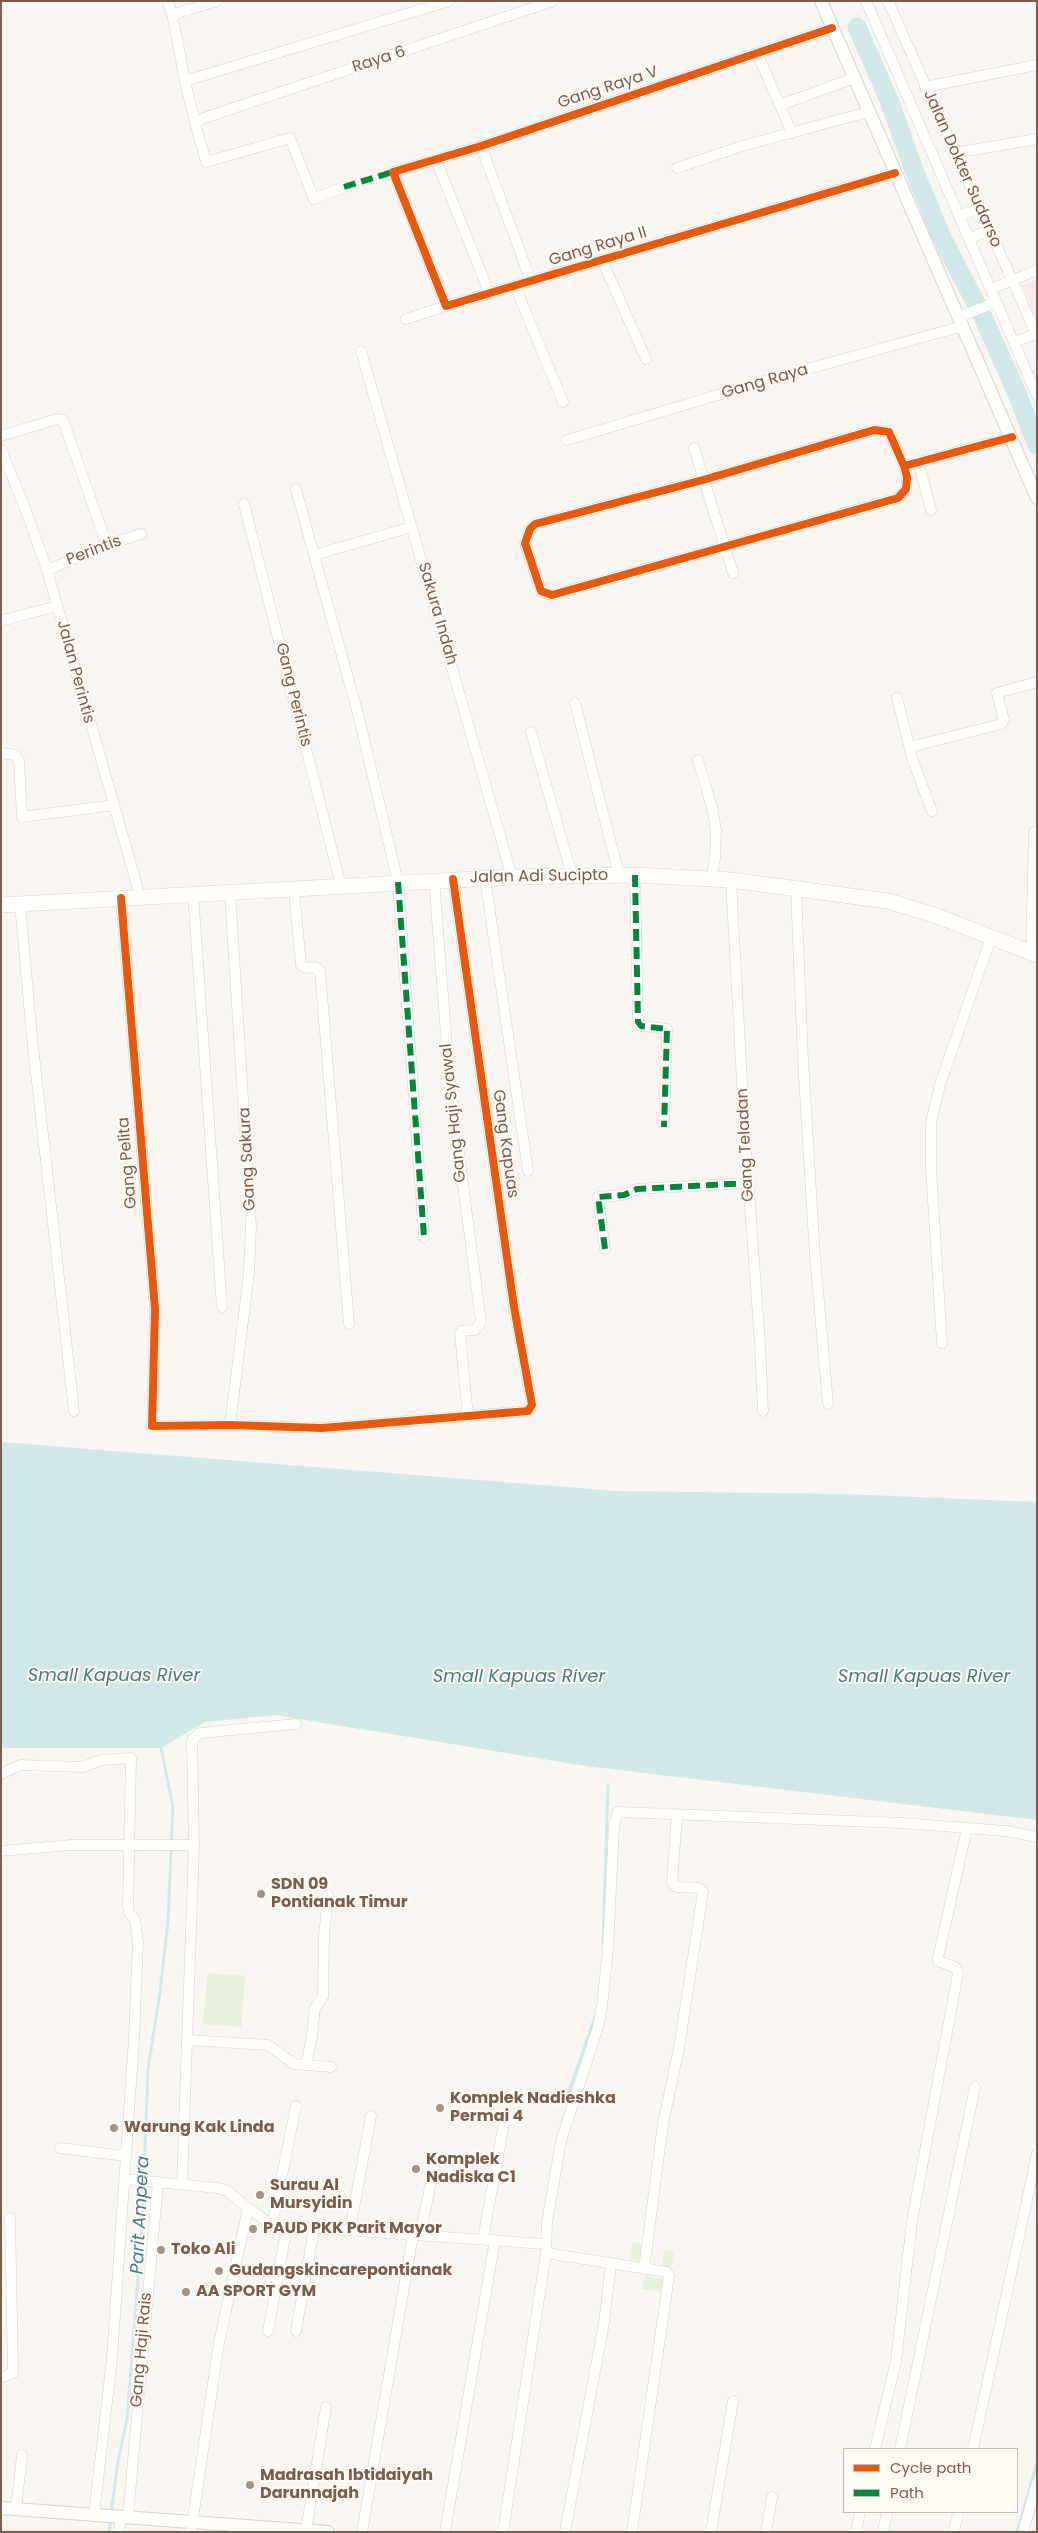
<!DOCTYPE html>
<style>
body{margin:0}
#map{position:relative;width:1038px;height:2533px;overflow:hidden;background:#f9f5f0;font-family:Poppins,sans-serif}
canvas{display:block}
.frame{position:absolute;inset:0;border:2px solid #7a5c4d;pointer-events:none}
.legend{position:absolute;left:843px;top:2448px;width:175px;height:65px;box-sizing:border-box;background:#fffaf3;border:1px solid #cabbb1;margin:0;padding:6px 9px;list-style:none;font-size:15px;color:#7a5c4d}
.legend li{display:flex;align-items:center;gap:10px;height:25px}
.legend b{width:25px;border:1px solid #cabbb1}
</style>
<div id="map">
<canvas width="1038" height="2533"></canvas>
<div class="frame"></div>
<ul class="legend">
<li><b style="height:6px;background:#e8590c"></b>Cycle path</li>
<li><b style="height:6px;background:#00873e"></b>Path</li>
</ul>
</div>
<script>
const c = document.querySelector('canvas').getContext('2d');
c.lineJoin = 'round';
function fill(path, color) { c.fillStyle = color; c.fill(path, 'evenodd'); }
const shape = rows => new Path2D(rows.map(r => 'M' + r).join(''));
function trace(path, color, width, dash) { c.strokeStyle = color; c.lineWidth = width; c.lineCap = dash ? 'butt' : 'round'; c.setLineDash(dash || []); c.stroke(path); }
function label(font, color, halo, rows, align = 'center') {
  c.font = font + ' Poppins,sans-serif'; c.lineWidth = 4; c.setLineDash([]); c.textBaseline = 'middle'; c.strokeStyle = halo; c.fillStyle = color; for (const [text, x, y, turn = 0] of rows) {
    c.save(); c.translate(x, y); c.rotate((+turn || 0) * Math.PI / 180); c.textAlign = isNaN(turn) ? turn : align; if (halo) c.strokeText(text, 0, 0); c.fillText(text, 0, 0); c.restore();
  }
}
fill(shape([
 [1037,280,1037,319,1022,286]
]), '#fae9e9');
fill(shape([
 [208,1973,245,1976,241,2027,203,2024],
 [633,2243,645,2244,642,2264,630,2262],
 [664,2250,674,2251,671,2270,662,2269],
 [645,2276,666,2279,664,2292,642,2289]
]), '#e7f0db');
fill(shape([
 [1,1442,616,1491,844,1494,1037,1502,1037,1820,586,1766,275,1715,205,1722,161,1748,1,1748]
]), '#d0e8ea');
trace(shape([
 [603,1944,608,1785],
 [567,2097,595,2017],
 [111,2514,118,2462,127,2419,142,2226,148,2069,160,1992,168,1921,173,1807,161,1748],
 [109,2532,111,2520],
 [1017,2532,1037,2463]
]), '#d0e8ea', 3);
trace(shape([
 [857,27,889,100,915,173,943,240,982,315,1016,391,1037,445]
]), '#d0e8ea', 19);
const minor = shape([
 [168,1,171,12,174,14,217,1],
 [866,1,1037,396],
 [888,1,1037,336],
 [172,13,185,81,449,1],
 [832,28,481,146,393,172,446,306,895,173],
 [757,53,792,133],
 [185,81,195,123,204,118,553,1],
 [925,87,1037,65],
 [780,105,854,78],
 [195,123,206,162,290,138,314,199,344,187],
 [481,146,531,281],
 [954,153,1037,139],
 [436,160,489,292],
 [677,168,742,146,868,112],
 [959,216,979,208],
 [969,239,989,230],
 [602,260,646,359],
 [515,286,563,402],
 [991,289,1037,270],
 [959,317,996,302],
 [406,319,446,306],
 [1014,342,1036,334],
 [361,351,512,877],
 [1,436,57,419,63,420,107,545],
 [567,440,768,380,963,326],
 [694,448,733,573],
 [1,450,25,508,47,570,140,896],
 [918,461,931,510],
 [904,466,889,432,874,430,703,480,535,524,530,529,525,543,541,591,552,595,898,498,906,489,907,477,904,466,1012,437],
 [296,489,314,555],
 [244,504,341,886],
 [412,527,314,555,358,714,398,882,424,1237],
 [47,570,107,545,141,534],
 [1,621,57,606],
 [897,698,913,761,932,811],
 [575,703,619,875],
 [531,732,572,875],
 [910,747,1001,724,1004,720,997,693,1037,682],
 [1,753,15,755,19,761,22,817,114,805],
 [698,760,713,811,716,831,715,859,711,879],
 [635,875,638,1022,641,1026,667,1029,664,1127],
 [485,878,528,1171],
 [434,880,450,1085,481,1322,475,1330,461,1331,460,1334,468,1417],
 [731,880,745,1137,760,1344,763,1411],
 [796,889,803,1060,815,1256,828,1404],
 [294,890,301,965,306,968,315,967,320,971,349,1324],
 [193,893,222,1307],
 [230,893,251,1225,249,1273,230,1425],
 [121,898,155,1309,152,1426,230,1425,322,1428,528,1411,532,1405,514,1307,453,879],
 [20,904,32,1037,74,1411],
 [1031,953,1034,832],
 [605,1249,598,1197,624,1195,637,1189,748,1183],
 [942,1343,931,1168,931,1123,940,1084,991,938],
 [1,1774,20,1765,83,1767,101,1760,131,1758,128,1907,129,1913,135,1920,138,1942,134,2039,112,2358,94,2515],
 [1,1851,71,1845,194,1845],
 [188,2040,268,2045,294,2064,331,2067],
 [306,2065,312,2037,315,2008,323,1997,324,1936,328,1895],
 [60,2148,126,2156],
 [125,2179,218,2188,227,2191,248,2208],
 [182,2184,194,1845,192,1740,200,1733,296,1724],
 [272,2225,296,2106],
 [350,2230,371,2116],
 [420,2235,435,2163],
 [483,2239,505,2117],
 [546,2253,547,2222,561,2141,598,2027,602,2006,608,1949,614,1825,618,1812,902,1823,1006,1831,1037,1837],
 [644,2269,663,2124,679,2048,703,1892,699,1888,676,1887,672,1883,677,1815],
 [268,2331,287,2226],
 [296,2331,314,2229],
 [1,2378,13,2373,10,2218],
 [875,2449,896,2361,912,2221,958,1973,955,1967,938,1961,938,1958,967,1828],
 [900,2449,975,2087],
 [973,2449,1037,2154],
 [16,2509,22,2455],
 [128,2516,158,2183],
 [306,2531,326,2407],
 [119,2532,121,2516],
 [191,2532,219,2343,248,2208,272,2225,545,2244],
 [362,2532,413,2235],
 [445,2532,495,2240],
 [503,2532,546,2253,667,2272,669,2276,632,2532],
 [565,2532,604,2323,611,2264],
 [711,2532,733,2401],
 [766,2532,772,2497],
 [856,2532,860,2512],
 [883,2532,887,2512],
 [954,2532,958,2512],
 [1023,2532,1037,2483]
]);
const tertiary = shape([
 [821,1,1037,498],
 [1,2508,328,2532]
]);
const secondary = shape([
 [1,905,512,877,635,875,731,880,888,901,937,916,1037,955]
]);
trace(minor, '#d7d1cb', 11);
trace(tertiary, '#d7d1cb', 14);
trace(secondary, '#d9d2cb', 16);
trace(minor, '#fefefd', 10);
trace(tertiary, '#fefefd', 12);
trace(secondary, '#fefefd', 15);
trace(shape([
 [344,187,393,172],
 [635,875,638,1022,641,1026,667,1029,664,1127],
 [398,882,424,1237],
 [605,1249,598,1197,624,1195,637,1189,748,1183]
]), '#00873e', 6, [12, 6]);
trace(shape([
 [832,28,481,146,393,172,446,306,895,173],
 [904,466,889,432,874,430,703,480,535,524,530,529,525,543,541,591,552,595,898,498,906,489,907,477,904,466,1012,437],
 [121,898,155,1309,152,1426,230,1425,322,1428,528,1411,532,1405,514,1307,453,879]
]), '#e8590c', 8);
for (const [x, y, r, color] of [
 [261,1894,5,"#a69286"],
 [440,2108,5,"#a69286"],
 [114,2128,5,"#a69286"],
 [416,2169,5,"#a69286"],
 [260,2195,5,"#a69286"],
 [253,2229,5,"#a69286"],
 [161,2250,5,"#a69286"],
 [219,2271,5,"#a69286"],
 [186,2292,5,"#a69286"],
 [250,2485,5,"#a69286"]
]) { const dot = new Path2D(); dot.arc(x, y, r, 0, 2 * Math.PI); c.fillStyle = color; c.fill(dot); trace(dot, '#fffaf3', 2); }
label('16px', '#7a5c4d', '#fffaf3', [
 ["Raya 6",379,60,-18],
 ["Gang Raya V",608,88,-18],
 ["Jalan Dokter Sudarso",962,169,66],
 ["Gang Raya II",598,247,-17],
 ["Gang Raya",765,382,-16],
 ["Perintis",94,551,-21],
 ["Sakura Indah",437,614,74],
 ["Jalan Perintis",75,672,75],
 ["Gang Perintis",293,695,76],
 ["Jalan Adi Sucipto",539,877,-1],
 ["Gang Haji Syawal",454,1113,-96],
 ["Gang Kapuas",505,1144,82],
 ["Gang Teladan",746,1145,-93],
 ["Gang Sakura",248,1159,-93],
 ["Gang Pelita",128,1163,-95],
 ["Gang Haji Rais",142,2350,-85]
]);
label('bold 16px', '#7a5c4d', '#fffaf3', [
 ["SDN 09",271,1885],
 ["Pontianak Timur",271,1903],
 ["Komplek Nadieshka",450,2099],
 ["Permai 4",450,2117],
 ["Warung Kak Linda",124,2128],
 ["Komplek",426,2160],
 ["Nadiska C1",426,2178],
 ["Surau Al",270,2186],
 ["Mursyidin",270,2204],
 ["PAUD PKK Parit Mayor",263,2229],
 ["Toko Ali",171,2250],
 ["Gudangskincarepontianak",229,2271],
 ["AA SPORT GYM",196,2292],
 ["Madrasah Ibtidaiyah",260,2476],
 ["Darunnajah",260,2494]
], 'left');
label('italic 18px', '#437c86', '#fffaf3', [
 ["Small Kapuas River",114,1676],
 ["Small Kapuas River",519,1677],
 ["Small Kapuas River",924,1677],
 ["Parit Ampera",141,2215,-87]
]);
</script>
